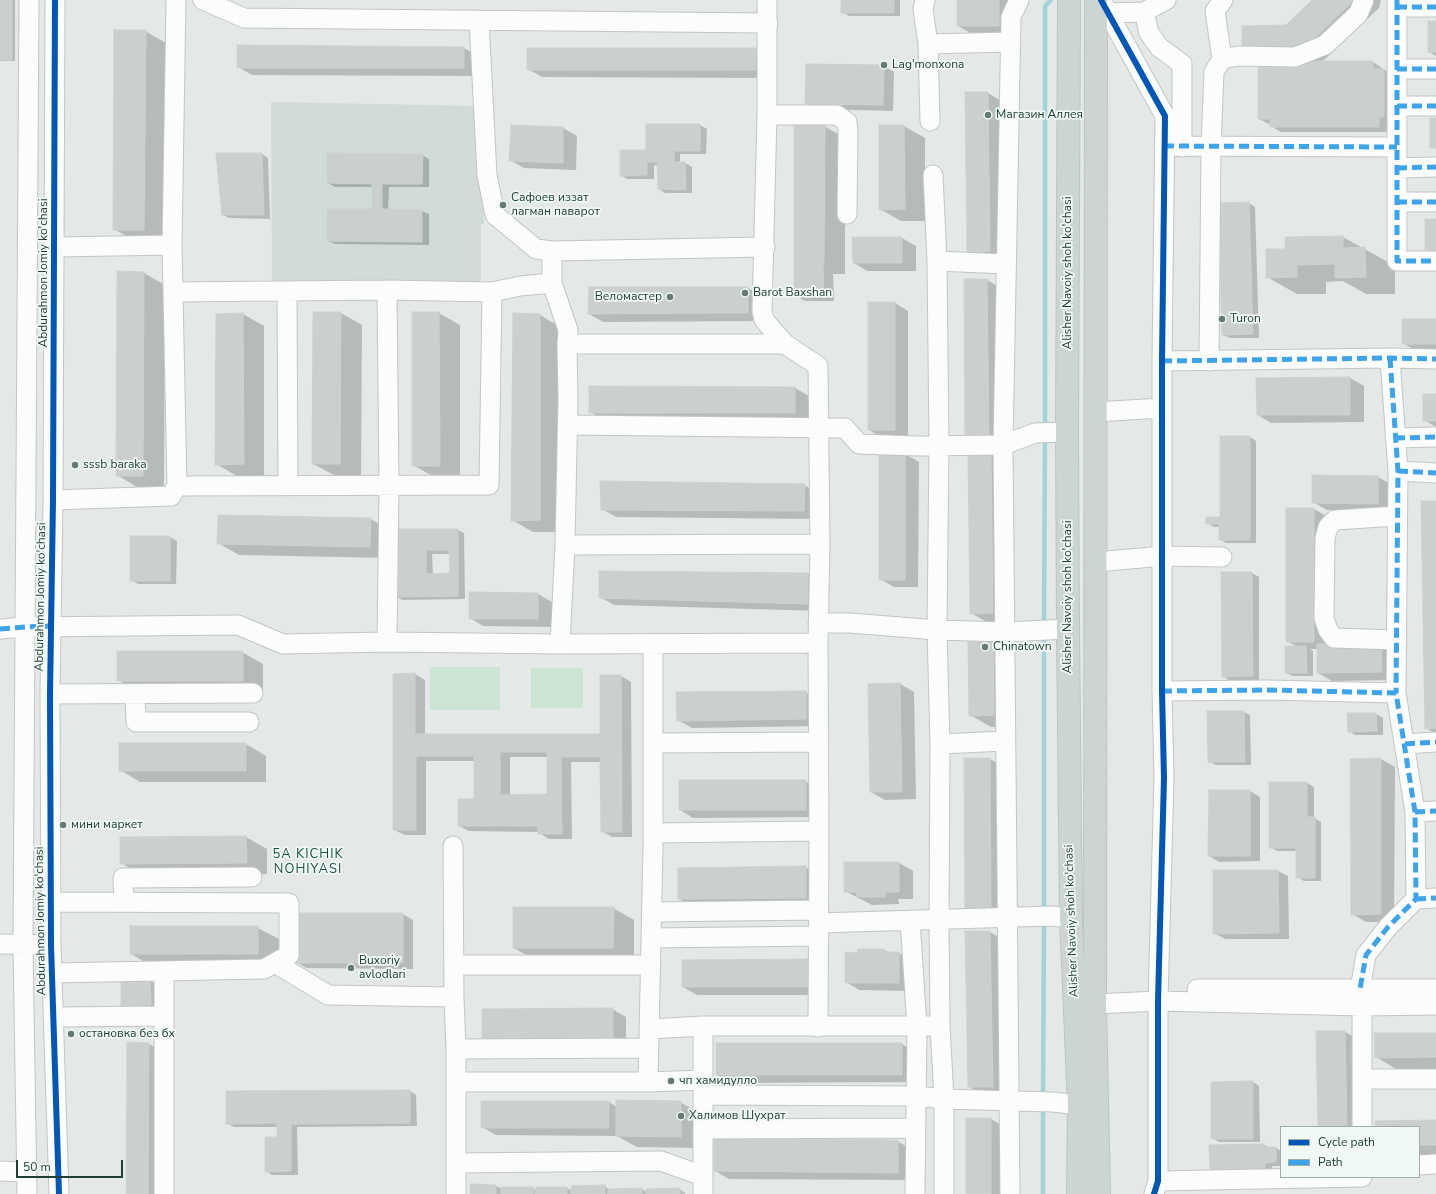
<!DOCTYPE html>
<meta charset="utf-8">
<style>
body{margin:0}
#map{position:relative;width:1436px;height:1194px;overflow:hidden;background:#e4e9e7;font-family:"Nunito Sans",sans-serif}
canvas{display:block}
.legend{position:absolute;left:1280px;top:1126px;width:140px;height:52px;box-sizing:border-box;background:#f1f9f5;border:1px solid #9daea9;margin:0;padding:5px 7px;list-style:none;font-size:12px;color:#203e36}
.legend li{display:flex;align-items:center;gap:8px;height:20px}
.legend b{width:20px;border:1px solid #9daea9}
.scale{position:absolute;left:16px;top:1160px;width:107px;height:18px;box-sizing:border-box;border:2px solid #203e36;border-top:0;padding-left:5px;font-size:12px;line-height:14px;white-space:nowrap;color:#203e36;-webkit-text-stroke:3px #f1f9f5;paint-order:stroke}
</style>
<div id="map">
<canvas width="1436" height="1194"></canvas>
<ul class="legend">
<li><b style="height:5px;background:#0057b8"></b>Cycle path</li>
<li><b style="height:5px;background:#3da4eb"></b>Path</li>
</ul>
<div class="scale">50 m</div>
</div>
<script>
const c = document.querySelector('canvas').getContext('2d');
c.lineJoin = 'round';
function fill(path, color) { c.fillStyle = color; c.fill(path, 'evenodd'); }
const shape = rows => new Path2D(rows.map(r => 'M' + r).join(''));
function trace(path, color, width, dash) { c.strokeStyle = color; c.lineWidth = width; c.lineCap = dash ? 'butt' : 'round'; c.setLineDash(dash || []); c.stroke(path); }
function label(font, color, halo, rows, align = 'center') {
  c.font = font + ' "Nunito Sans",sans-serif'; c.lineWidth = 3.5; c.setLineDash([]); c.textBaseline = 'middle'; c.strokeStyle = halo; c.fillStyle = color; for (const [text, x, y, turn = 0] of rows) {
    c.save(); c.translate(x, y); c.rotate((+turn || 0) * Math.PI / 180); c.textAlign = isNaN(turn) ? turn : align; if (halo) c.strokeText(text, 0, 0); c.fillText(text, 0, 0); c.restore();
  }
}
fill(shape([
 [271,102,482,106,484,224,481,224,481,285,272,281]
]), '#d1dbd7');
fill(shape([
 [430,667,500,667,500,710,430,710],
 [531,668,583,668,583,708,531,708]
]), '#cce4d3');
fill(shape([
 [0,0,15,0,15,61,0,61],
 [842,0,900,0,900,16,849,16,842,12],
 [958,0,1018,0,1020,37,979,38,958,26],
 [1313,0,1381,0,1379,8,1322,62,1373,62,1394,76,1389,132,1281,132,1271,126,1271,125,1259,119,1293,69,1286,26],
 [1436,22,1436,56,1429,52],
 [145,31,166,43,165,241,135,241,114,229],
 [238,46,464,48,478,56,478,76,252,75,238,67],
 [756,49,770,57,769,78,542,77,528,69],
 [884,66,894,72,893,111,816,109,806,103],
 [988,93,1008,105,1010,263,988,263,968,251],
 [647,125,700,125,707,129,706,154,680,154,680,163,685,163,692,167,692,193,665,193,659,189,658,166,654,165,654,179,627,179,621,175,647,151],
 [824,126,845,138,845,274,833,274,834,301,805,301,795,296,800,265,795,262],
 [880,126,904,126,925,138,925,221,901,221,880,209],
 [563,128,577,136,576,170,524,168,510,160],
 [262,154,268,158,270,219,229,218,223,215],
 [422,155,429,159,429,187,389,187,388,210,422,211,429,214,429,245,335,244,328,241,373,210,373,187,335,187,328,183],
 [1249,203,1255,207,1259,338,1230,338,1223,335],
 [1436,220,1436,255,1426,249],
 [1343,237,1395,266,1395,294,1366,294,1343,281,1326,282,1326,294,1297,294,1267,277,1286,250],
 [902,238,916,246,916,271,867,271,854,263],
 [118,272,144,273,165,285,164,487,137,487,117,475],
 [987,280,1007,292,1009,450,987,450],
 [748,288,762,296,762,321,603,322,589,314],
 [895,303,908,311,908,438,883,438,869,430],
 [341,313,362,325,361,476,334,475,313,464],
 [413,313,439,313,460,325,460,477,434,477,413,465],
 [243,314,264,326,264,476,237,476,216,464,217,315],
 [540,315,560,327,560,532,533,532,512,520],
 [1436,320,1436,349,1413,349,1403,343],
 [1350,378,1364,386,1364,422,1271,423,1258,415],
 [795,388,809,396,809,421,604,420,590,412],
 [1436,395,1436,427,1424,420],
 [1250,437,1256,441,1256,543,1226,543,1220,539,1220,527,1214,527,1207,523,1221,518],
 [905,454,919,462,918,587,894,587,880,579],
 [991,455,1012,467,1014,625,992,625,971,613,969,456],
 [1378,477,1392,485,1391,511,1327,510,1313,502],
 [804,485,818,493,818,519,616,517,602,509],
 [1436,502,1436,734,1426,728],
 [1314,509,1328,517,1328,645,1381,644,1395,652,1395,680,1332,681,1318,673,1318,649,1310,649,1313,651,1313,676,1293,676,1286,673,1298,647,1287,641],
 [371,519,391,531,391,558,239,555,218,543],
 [458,530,464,533,465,599,402,600,395,596,400,581,399,552,394,549],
 [432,554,450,554,451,574,433,574],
 [170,537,177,541,176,584,138,584,131,580],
 [1222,573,1252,573,1259,577,1259,680,1229,680,1223,676],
 [808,574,822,582,821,611,614,605,600,597],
 [538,594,552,602,552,627,483,626,470,618],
 [992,642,1013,654,1014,727,991,727,970,715],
 [242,652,263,664,263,692,138,692,118,680],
 [415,674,425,680,425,735,601,735,601,676,621,676,631,682,632,837,612,837,602,831,601,762,571,762,572,839,549,839,539,833,539,832,469,831,459,826,475,800,475,761,426,761,426,835,405,835,394,830],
 [510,757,548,757,548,795,510,795],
 [900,684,914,692,916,799,885,800,871,792,869,685],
 [805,692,819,700,820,726,692,728,678,720],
 [1244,712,1250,715,1251,765,1216,765,1209,762],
 [1376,714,1383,718,1383,735,1355,735,1349,731],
 [246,744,266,756,266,782,140,782,120,770],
 [965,759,990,759,1011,771,1011,925,987,925],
 [1381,759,1395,767,1394,922,1366,922,1352,914],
 [805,781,819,789,820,817,693,818,680,810],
 [1270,783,1307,783,1314,787,1314,818,1321,822,1321,881,1304,881,1297,877,1297,851,1277,851,1270,847],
 [1250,791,1260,797,1260,861,1219,862,1209,856],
 [246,837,267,849,267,874,142,875,121,863,121,838],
 [899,863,913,871,913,899,898,899,899,904,872,905,845,891],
 [805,867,819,875,819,905,693,907,679,899],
 [1278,871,1288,876,1289,939,1225,939,1214,933],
 [613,908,634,920,634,959,535,960,514,948],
 [296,914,403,914,413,920,413,969,306,968,296,962],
 [258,928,279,939,279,966,152,966,131,954],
 [966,932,990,932,1011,944,1013,1098,989,1099,969,1087],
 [858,950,884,950,890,953,899,953,912,961,912,991,859,990,846,982,858,954],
 [809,960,823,995,697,995,683,987],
 [150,981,160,987,161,1010,132,1011,122,1005],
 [612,1009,626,1017,626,1047,483,1010],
 [1345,1032,1366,1043,1367,1127,1319,1127],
 [1436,1034,1436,1069,1396,1069,1376,1057],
 [149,1044,163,1052,161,1194,127,1194],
 [902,1044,915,1052,916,1082,731,1083,717,1075],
 [1253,1082,1259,1086,1260,1142,1219,1142,1212,1138],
 [410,1091,416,1095,417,1126,297,1127,298,1175,272,1175,266,1171,278,1138,278,1127,234,1127,227,1123],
 [609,1102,617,1107,680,1102,701,1114,701,1148,637,1147,617,1136,496,1135,482,1127],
 [991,1119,1012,1131,1011,1194,967,1194],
 [1436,1121,1436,1157,1419,1157,1419,1127,1377,1127],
 [897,1141,911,1149,911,1180,729,1179,715,1171],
 [1264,1145,1270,1148,1276,1148,1281,1151,1281,1166,1272,1166,1272,1172,1217,1173,1211,1169],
 [471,1186,496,1186,502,1189,533,1188,536,1191,567,1188,572,1191,604,1186,610,1190,641,1189,647,1192,680,1189,686,1194,471,1194]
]), '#0003');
trace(shape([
 [1045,428,1045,6,1051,0],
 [1044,626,1045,437],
 [1044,912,1044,635],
 [1043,1098,1044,921],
 [1043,1194,1043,1105]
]), '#a2d3da', 4.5);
const building = shape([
 [0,0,12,0,12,60,0,60,0,0],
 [841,0,894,0,894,13,841,13,841,0],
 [957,0,999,0,999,26,957,26,957,0],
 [1312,0,1354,0,1303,49,1242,54,1242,26,1286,25,1312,0],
 [1428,21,1436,21,1436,52,1428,52,1428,21],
 [114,30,146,30,144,230,113,230,114,30],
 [237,45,464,47,464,68,237,68,237,45],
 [527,48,756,48,756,70,527,70,527,48],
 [1292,61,1373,61,1373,69,1384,69,1384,117,1379,117,1379,127,1270,127,1270,119,1258,119,1258,67,1292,68,1292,61],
 [806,64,884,65,883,105,805,104,806,64],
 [965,92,988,92,990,251,967,252,965,92],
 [1430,118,1436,118,1436,148,1430,148,1430,118],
 [646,124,700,124,700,151,674,151,674,162,685,162,686,190,658,189,657,162,647,162,647,175,620,176,620,150,646,150,646,124],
 [511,125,563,127,563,163,509,161,511,125],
 [794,125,825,125,824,263,794,263,794,125],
 [879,125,904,125,905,209,879,210,879,125],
 [216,153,262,153,264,215,222,215,216,153],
 [327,153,423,154,422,184,382,184,382,209,422,210,422,242,327,241,327,209,372,209,372,184,327,183,327,153],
 [1249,202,1253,334,1222,335,1219,203,1249,202],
 [1425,219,1436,219,1436,250,1425,250,1425,219],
 [1343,236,1343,248,1365,247,1366,277,1335,278,1335,264,1297,265,1297,277,1266,278,1266,249,1285,249,1285,237,1343,236],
 [852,237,902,237,902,263,853,263,852,237],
 [794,264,823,264,824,296,794,296,794,264],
 [117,271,144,272,143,476,116,476,117,271],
 [964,279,987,279,989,439,965,439,964,279],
 [589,287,715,287,715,313,588,314,589,287],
 [715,287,748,287,748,313,715,313,715,287],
 [868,302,895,302,895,430,868,430,868,302],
 [313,312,341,312,340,464,312,464,313,312],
 [412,312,439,312,440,466,412,466,412,312],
 [243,313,244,464,215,465,216,314,243,313],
 [513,313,540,314,540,520,511,521,513,313],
 [1402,319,1436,319,1436,344,1402,344,1402,319],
 [1350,377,1350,415,1257,415,1256,378,1350,377],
 [589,386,795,387,795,413,589,413,589,386],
 [1423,394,1436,394,1436,421,1423,421,1423,394],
 [1220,436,1250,436,1250,540,1219,540,1219,524,1206,524,1206,517,1220,517,1220,436],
 [879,453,905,453,905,580,879,580,879,453],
 [991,454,993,613,970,614,968,455,991,454],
 [1312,475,1378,476,1378,504,1312,503,1312,475],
 [600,481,805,484,804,511,601,510,600,481],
 [1421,501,1436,501,1436,728,1425,729,1421,501],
 [1286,508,1314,508,1314,642,1286,642,1286,508],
 [218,515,371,518,370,547,217,544,218,515],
 [393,529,458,529,458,596,394,597,394,581,399,580,398,549,393,549,393,529],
 [426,550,449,550,450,573,426,574,426,550],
 [130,536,170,536,170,581,130,581,130,536],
 [599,571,808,573,808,604,599,598,599,571],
 [1221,572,1252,572,1253,676,1222,677,1221,572],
 [469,592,538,593,538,619,469,619,469,592],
 [968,641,993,641,994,715,969,716,968,641],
 [1381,643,1382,672,1317,673,1317,644,1381,643],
 [1285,646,1306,646,1307,673,1285,673,1285,646],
 [117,651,243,651,243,681,117,681,117,651],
 [415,673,415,734,600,734,600,675,621,675,622,832,601,832,600,757,561,757,562,834,538,834,538,826,458,826,458,799,474,799,474,756,416,756,416,830,393,830,393,674,415,673],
 [500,752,547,752,547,794,500,795,500,752],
 [900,683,902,792,870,792,868,684,900,683],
 [806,691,806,719,677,721,676,692,806,691],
 [1207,711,1244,711,1245,762,1208,762,1207,711],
 [1347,713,1376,713,1377,731,1348,732,1347,713],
 [119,743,246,743,246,771,119,771,119,743],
 [964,758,990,758,991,914,965,914,964,758],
 [1381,758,1381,914,1351,915,1350,759,1381,758],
 [679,780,806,780,806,810,679,810,679,780],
 [1269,782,1307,782,1307,817,1315,817,1315,878,1296,878,1296,848,1269,848,1269,782],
 [1209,790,1250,790,1250,856,1208,856,1209,790],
 [246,836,247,863,120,864,120,837,246,836],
 [844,862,899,862,899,892,885,892,885,897,857,897,857,892,844,892,844,862],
 [806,866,806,898,678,899,678,868,806,866],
 [1213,870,1278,870,1279,933,1213,934,1213,870],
 [513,907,614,907,613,948,513,948,513,907],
 [295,913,403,913,403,963,295,963,295,913],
 [130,926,258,926,258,954,130,954,130,926],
 [965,931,990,931,993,1087,968,1087,965,931],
 [858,949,884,949,884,952,899,952,899,983,845,983,845,952,857,953,858,949],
 [809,959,809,987,682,987,682,960,809,959],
 [150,980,151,1005,121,1006,121,981,150,980],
 [613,1008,613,1040,482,1040,482,1009,613,1008],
 [1316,1031,1345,1031,1347,1127,1318,1127,1316,1031],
 [1374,1033,1436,1033,1436,1057,1375,1058,1374,1033],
 [127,1042,149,1043,148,1194,126,1194,127,1042],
 [716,1043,902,1043,902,1075,716,1075,716,1043],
 [1253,1081,1253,1139,1211,1139,1211,1082,1253,1081],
 [410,1090,410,1123,291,1124,291,1171,265,1172,265,1137,277,1137,277,1123,226,1124,226,1091,410,1090],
 [616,1100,681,1101,681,1137,616,1136,616,1100],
 [481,1101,609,1101,609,1128,481,1128,481,1101],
 [966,1118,991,1118,991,1194,966,1194,966,1118],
 [1436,1120,1436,1145,1419,1145,1419,1127,1376,1127,1375,1121,1436,1120],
 [714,1139,898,1140,898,1173,714,1171,714,1139],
 [1264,1144,1264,1147,1276,1147,1276,1162,1265,1163,1265,1169,1210,1170,1209,1145,1264,1144],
 [470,1184,496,1185,496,1194,470,1194,470,1184],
 [605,1185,605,1194,571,1194,571,1186,605,1185],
 [501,1187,533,1187,533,1194,501,1194,501,1187],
 [536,1187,567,1187,567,1194,535,1194,536,1187],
 [642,1188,642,1194,608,1194,608,1189,642,1188],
 [680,1188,680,1194,646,1194,646,1189,680,1188]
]);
fill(building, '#cbd0ce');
trace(building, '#ccd2d0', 1);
const minor = shape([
 [55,0,53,500,50,694,51,945,59,1194],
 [176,0,172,245,177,486],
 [203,0,244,18,768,23],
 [767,0,767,115,762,312,764,320,785,344,818,366,820,544,818,643,819,836,818,1027],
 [925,0,923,9,928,44,930,121],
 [1101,0,1165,116,1162,361,1162,691,1164,778,1158,1001,1158,1181,1154,1194],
 [1397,0,1397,261,1436,261],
 [1397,7,1436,7],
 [1144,12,1149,33,1159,47,1182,64,1182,147],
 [1108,13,1144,12,1166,0],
 [479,20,487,175,495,215,536,249,552,251,765,247],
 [928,44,1010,42],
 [1222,59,1215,11,1223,0],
 [1397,69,1436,69],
 [1397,106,1436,106],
 [767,115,837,115,847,122,848,133,847,214],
 [1164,146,1397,147],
 [1397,168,1436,167],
 [933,175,937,261],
 [1397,202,1436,202],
 [55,247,172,245],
 [552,251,552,283,568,330,567,344,568,399,565,545,560,644],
 [387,290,389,485,387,642],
 [173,292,387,290,492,292,520,286,552,283],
 [287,292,288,485],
 [567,344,785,344],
 [1390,358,1398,471,1396,693],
 [1162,361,1390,358,1436,359],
 [1209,361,1211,147,1214,72,1222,59,1238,56,1295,57,1325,45,1358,14,1364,0],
 [1095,412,1162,408],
 [567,425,845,428,859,444,917,446,1003,445,1035,433,1067,432],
 [1395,438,1436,437],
 [1398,471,1436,473],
 [53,500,171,496,177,486,489,485,492,292],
 [565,545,820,544],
 [1096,562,1163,556,1222,557],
 [818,623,850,623,937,630,1005,632,1068,629],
 [0,629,25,627,238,625,283,644,387,642,560,644,818,643],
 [1397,640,1334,638,1328,630,1324,618,1325,538,1328,527,1335,520,1397,516],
 [653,644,653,847,648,1082,703,1080],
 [1162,691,1268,690,1396,693,1415,812,1416,899,1388,927,1366,955,1360,989],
 [50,694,253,693],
 [135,694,136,722,249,722],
 [653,743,818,742],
 [940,744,1005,741],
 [1405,744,1436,742],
 [1415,812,1436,811],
 [653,833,819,831],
 [453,846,454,997,456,1049,456,1194],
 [1416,899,1436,898],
 [51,902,289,903,289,955,264,969,52,973],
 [124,902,123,878,252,877],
 [652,912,819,910],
 [910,920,917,1027,915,1194],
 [819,923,1051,916,1071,918],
 [651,938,819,936],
 [0,944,51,945],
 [275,963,328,995,454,997],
 [454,965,651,965],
 [164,971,164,1194],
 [1197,989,1436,989],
 [1095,1004,1158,1001,1362,1006,1436,1005],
 [1362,1006,1362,1127],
 [53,1017,164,1016],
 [940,1026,939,920,940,744,937,630,939,446,937,261,1006,264],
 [650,1029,703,1026,940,1026,944,1099,1053,1102,1079,1105],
 [456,1049,649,1048],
 [1362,1079,1436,1079],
 [456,1082,648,1082],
 [703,1095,916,1096,944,1099,944,1194],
 [703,1129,916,1128],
 [456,1163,661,1161,703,1176],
 [1419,1165,1436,1164],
 [0,1171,27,1172],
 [1158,1181,1362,1177],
 [27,1194,23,945,29,0],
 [703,1194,703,1026],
 [1010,1194,1003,445,1011,17,1019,0]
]);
const major = shape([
 [1069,0,1067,432,1068,629,1071,918,1079,1105,1078,1194],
 [1096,0,1095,1004,1099,1194]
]);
trace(minor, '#c1c6c4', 21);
trace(major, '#bcc5c3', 24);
trace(minor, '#fbfcfb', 19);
trace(major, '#cdd5d3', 22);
trace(shape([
 [1397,0,1397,261,1436,261],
 [1397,7,1436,7],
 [1397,69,1436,69],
 [1397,106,1436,106],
 [1164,146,1397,147],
 [1397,168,1436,167],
 [1397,202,1436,202],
 [1390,358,1398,471,1396,693],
 [1162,361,1390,358,1436,359],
 [1395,438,1436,437],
 [1398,471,1436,473],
 [0,629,25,627,52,626],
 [1162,691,1268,690,1396,693,1415,812,1416,899,1388,927,1366,955,1360,989],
 [1405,744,1436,742],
 [1415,812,1436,811],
 [1416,899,1436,898]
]), '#3da4eb', 5, [10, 5]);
trace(shape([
 [55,0,53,500,50,694,51,945,59,1194],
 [1101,0,1165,116,1162,361,1162,691,1164,778,1158,1001,1158,1181,1154,1194]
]), '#0057b8', 6);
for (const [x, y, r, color] of [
 [884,65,4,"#657a74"],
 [988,115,4,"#657a74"],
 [503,205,4,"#657a74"],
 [745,293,4,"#657a74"],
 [670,297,4,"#657a74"],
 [1222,319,4,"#657a74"],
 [75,465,4,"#657a74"],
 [985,647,4,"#657a74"],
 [63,825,4,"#657a74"],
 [351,968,4,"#657a74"],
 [71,1034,4,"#657a74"],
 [671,1081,4,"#657a74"],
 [681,1116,4,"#657a74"]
]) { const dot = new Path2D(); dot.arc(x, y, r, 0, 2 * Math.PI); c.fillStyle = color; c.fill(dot); trace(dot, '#f1f9f5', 1.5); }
label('12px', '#203e36', '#f1f9f5', [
 ["Lag'monxona",892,65],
 ["Магазин Аллея",996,115],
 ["Сафоев иззат",511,198],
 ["лагман паварот",511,212],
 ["Barot Baxshan",753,293],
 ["Веломастер",662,297,"right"],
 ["Turon",1230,319],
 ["sssb baraka",83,465],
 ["Chinatown",993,647],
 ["мини маркет",71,825],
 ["Buxoriy",359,961],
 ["avlodlari",359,975],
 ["остановка без бх",79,1034],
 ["чп хамидулло",679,1081],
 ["Халимов Шухрат",689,1116]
], 'left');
label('12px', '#203e36', '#f1f9f5', [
 ["Abdurahmon Jomiy ko'chasi",44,273,-90],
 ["Alisher Navoiy shoh ko'chasi",1068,273,-90],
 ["Abdurahmon Jomiy ko'chasi",41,597,-89],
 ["Alisher Navoiy shoh ko'chasi",1068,597,-90],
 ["Abdurahmon Jomiy ko'chasi",41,921,-91],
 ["Alisher Navoiy shoh ko'chasi",1072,921,-92]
]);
c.letterSpacing = '1px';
label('13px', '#1a5144', '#f1f9f5', [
 ["5A KICHIK",308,855],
 ["NOHIYASI",308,870]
]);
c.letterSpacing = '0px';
</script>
